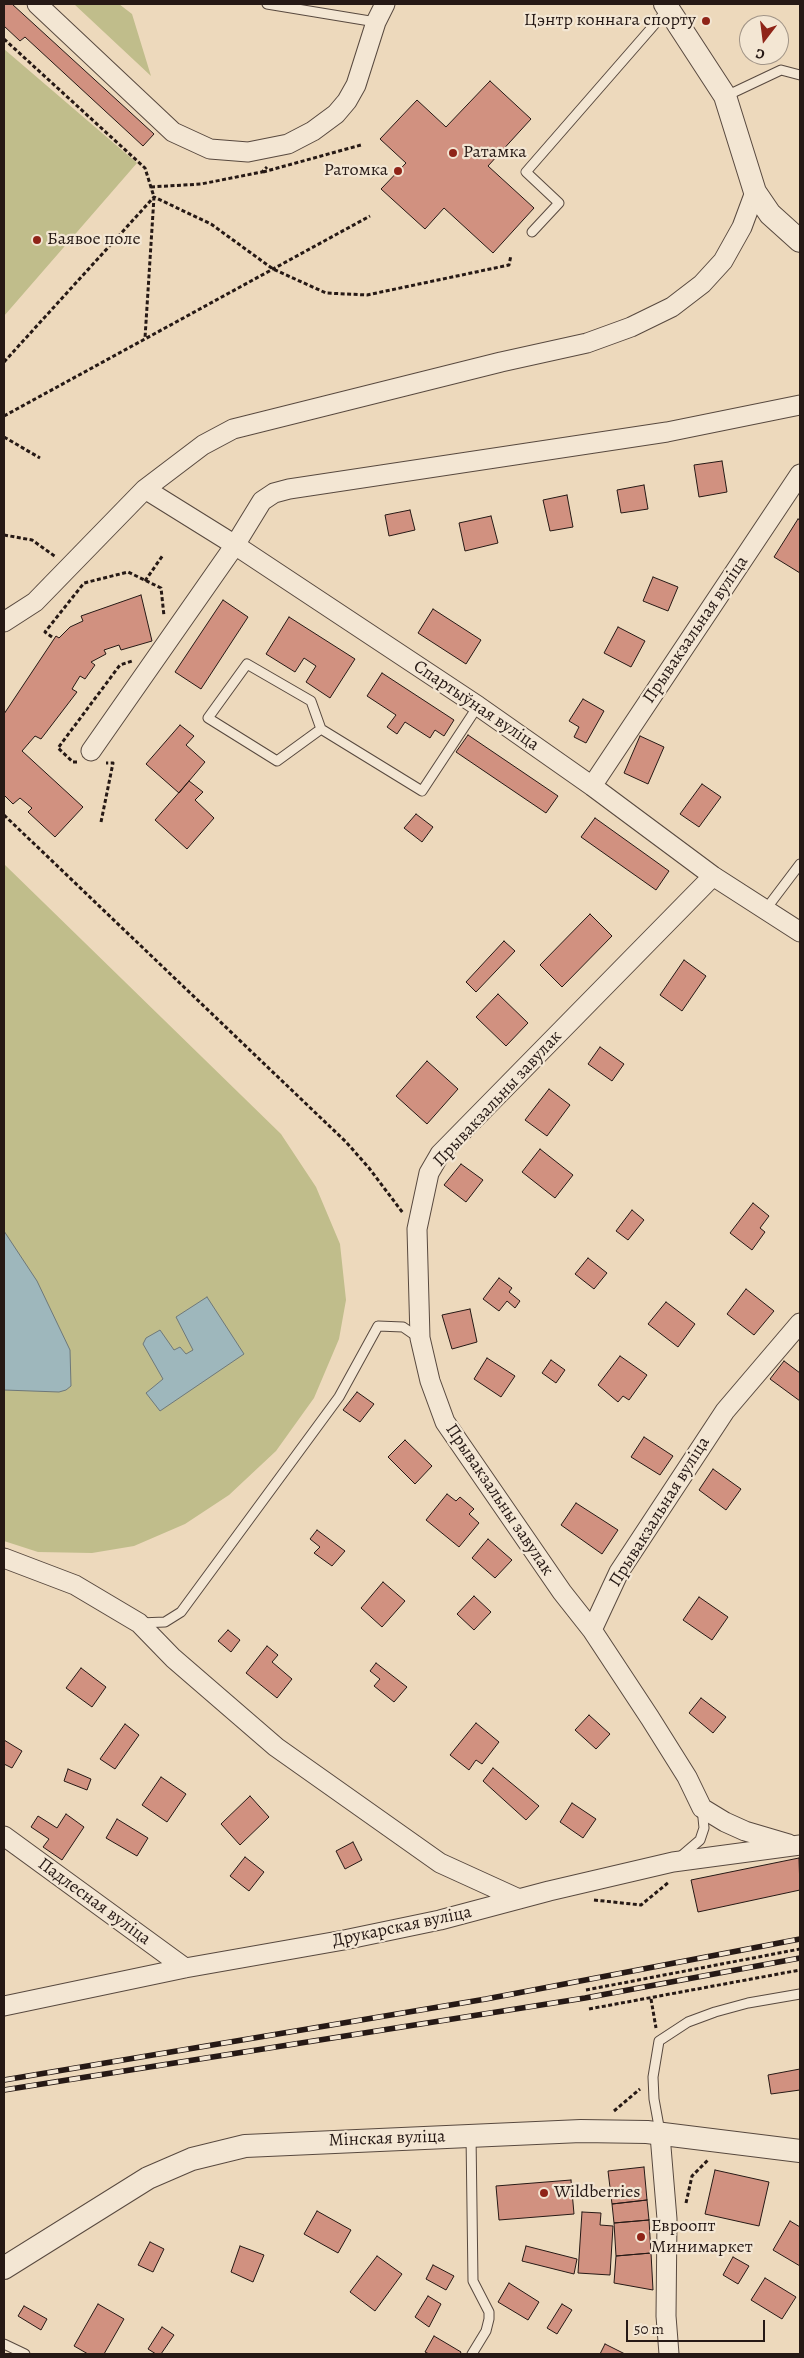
<!DOCTYPE html>
<meta charset="utf-8">
<style>
body{margin:0}
#map{position:relative;width:804px;height:2358px;overflow:hidden;background:#edd9bc;font-family:Alegreya,serif}
canvas{display:block}
.frame{position:absolute;inset:0;border:5px solid #261915;pointer-events:none}
.north{position:absolute;left:739px;top:15px;width:50px;height:50px;box-sizing:border-box;background:#f3e6d3;border:1px solid #a19487;border-radius:50%;rotate:195deg;font-size:14px;font-weight:700;line-height:20px;text-align:center;color:#261915}
.north::after{content:'';display:block;margin:auto;width:18px;height:22px;background:#8f2418;clip-path:polygon(50% 0,100% 100%,50% 72%,0 100%)}
.scale{position:absolute;left:626px;top:2320px;width:139px;height:22px;box-sizing:border-box;border:2px solid #261915;border-top:0;padding-left:6px;font-size:15px;line-height:18px;white-space:nowrap;color:#261915;-webkit-text-stroke:4px #f3e6d3;paint-order:stroke}
</style>
<div id="map">
<canvas width="804" height="2358"></canvas>
<div class="frame"></div>
<div class="north">С</div>
<div class="scale">50 m</div>
</div>
<script>
const c = document.querySelector('canvas').getContext('2d');
c.lineJoin = 'round';
function fill(path, color) { c.fillStyle = color; c.fill(path, 'evenodd'); }
const shape = rows => new Path2D(rows.map(r => 'M' + r).join(''));
function trace(path, color, width, dash) { c.strokeStyle = color; c.lineWidth = width; c.lineCap = dash ? 'butt' : 'round'; c.setLineDash(dash || []); c.stroke(path); }
function label(font, color, halo, rows, align = 'center') {
  c.font = font + ' Alegreya,serif'; c.lineWidth = 4.5; c.setLineDash([]); c.textBaseline = 'middle'; c.strokeStyle = halo; c.fillStyle = color; for (const [text, x, y, turn = 0] of rows) {
    c.save(); c.translate(x, y); c.rotate((+turn || 0) * Math.PI / 180); c.textAlign = isNaN(turn) ? turn : align; if (halo) c.strokeText(text, 0, 0); c.fillText(text, 0, 0); c.restore();
  }
}
fill(shape([
 [74,4,119,4,132,14,151,76],
 [4,49,137,163,4,316],
 [4,864,281,1134,316,1187,340,1244,346,1300,339,1339,314,1398,276,1451,229,1495,185,1524,134,1546,92,1553,38,1552,4,1541]
]), '#c0bd8b');
const water = shape([
 [4,1231,37,1281,70,1350,71,1386,66,1390,59,1392,4,1390,4,1231],
 [207,1297,244,1354,160,1411,146,1393,163,1379,143,1344,146,1338,160,1330,174,1350,180,1347,186,1354,193,1350,176,1317,207,1297]
]);
fill(water, '#9eb7bc');
trace(water, '#6e7879', 1);
const building = shape([
 [4,4,12,4,154,134,143,146,25,37,20,41,4,26,4,4],
 [490,81,531,119,488,166,534,208,493,253,444,208,425,229,381,189,406,163,380,139,417,100,446,127,490,81],
 [722,461,727,492,699,497,694,465,722,461],
 [644,485,648,509,621,513,617,490,644,485],
 [567,495,573,527,550,531,543,500,567,495],
 [410,510,415,530,389,536,385,515,410,510],
 [491,516,498,543,465,551,459,523,491,516],
 [798,519,800,520,800,573,774,557,798,519],
 [653,577,678,587,668,611,643,601,653,577],
 [141,595,152,641,121,650,119,645,104,650,106,654,91,662,95,665,85,679,80,676,72,689,77,692,41,739,35,736,22,751,83,807,55,837,28,812,32,808,20,798,13,804,4,795,4,714,56,636,59,638,70,627,83,621,81,616,141,595],
 [223,600,248,617,201,689,175,672,223,600],
 [433,609,481,640,466,664,418,633,433,609],
 [289,617,355,659,330,698,306,682,316,666,304,658,295,672,266,654,289,617],
 [618,627,645,641,631,667,604,653,618,627],
 [382,673,454,720,444,736,435,730,430,738,405,722,397,734,387,727,396,715,367,696,382,673],
 [583,699,604,711,586,743,574,737,579,727,569,721,583,699],
 [180,725,194,736,186,745,205,762,179,793,146,764,180,725],
 [468,735,558,796,546,813,456,752,468,735],
 [640,736,664,747,648,784,624,773,640,736],
 [189,781,203,792,195,800,214,818,187,849,155,820,189,781],
 [702,784,721,797,699,827,680,814,702,784],
 [416,814,433,827,422,842,404,828,416,814],
 [595,818,669,871,656,890,581,837,595,818],
 [590,914,612,936,562,987,540,965,590,914],
 [504,941,515,951,476,992,466,982,504,941],
 [684,960,706,976,682,1011,660,995,684,960],
 [498,994,528,1023,506,1046,476,1017,498,994],
 [600,1047,624,1064,612,1081,588,1064,600,1047],
 [427,1061,458,1089,427,1124,396,1096,427,1061],
 [549,1089,570,1105,547,1136,525,1120,549,1089],
 [540,1149,573,1175,555,1198,522,1172,540,1149],
 [461,1164,483,1180,466,1202,444,1185,461,1164],
 [753,1203,769,1216,760,1228,765,1232,752,1250,730,1233,753,1203],
 [632,1210,644,1220,628,1240,616,1231,632,1210],
 [588,1258,607,1273,594,1289,575,1274,588,1258],
 [499,1278,512,1288,509,1292,520,1301,515,1308,507,1301,499,1311,483,1299,499,1278],
 [746,1289,774,1311,754,1335,727,1314,746,1289],
 [666,1302,695,1324,678,1347,648,1324,666,1302],
 [470,1309,477,1342,452,1349,442,1315,470,1309],
 [620,1356,647,1375,629,1400,623,1396,618,1402,598,1385,620,1356],
 [487,1358,515,1376,501,1397,474,1379,487,1358],
 [551,1360,565,1370,556,1383,542,1373,551,1360],
 [784,1361,800,1373,800,1401,770,1379,784,1361],
 [357,1392,374,1404,360,1422,343,1410,357,1392],
 [644,1437,673,1456,660,1475,631,1457,644,1437],
 [405,1440,432,1466,415,1484,388,1457,405,1440],
 [713,1469,741,1489,726,1510,699,1490,713,1469],
 [447,1494,456,1501,460,1497,474,1509,469,1514,479,1523,459,1547,426,1520,447,1494],
 [576,1503,618,1530,602,1554,561,1525,576,1503],
 [317,1530,345,1551,332,1566,314,1553,320,1547,310,1539,317,1530],
 [488,1539,512,1560,495,1578,472,1558,488,1539],
 [383,1582,405,1601,382,1627,361,1608,383,1582],
 [474,1596,491,1612,474,1630,457,1614,474,1596],
 [699,1597,728,1617,712,1640,683,1620,699,1597],
 [228,1630,240,1640,231,1652,218,1641,228,1630],
 [267,1646,278,1655,272,1662,292,1679,277,1698,246,1673,267,1646],
 [376,1663,407,1687,394,1702,374,1686,380,1679,370,1671,376,1663],
 [81,1668,106,1687,92,1707,66,1688,81,1668],
 [701,1698,726,1717,713,1733,689,1713,701,1698],
 [589,1715,610,1734,596,1749,575,1730,589,1715],
 [476,1723,499,1742,482,1764,476,1760,469,1770,450,1755,476,1723],
 [125,1724,139,1735,115,1769,100,1759,125,1724],
 [4,1740,22,1751,12,1768,4,1764,4,1740],
 [493,1768,539,1806,526,1820,483,1781,493,1768],
 [68,1769,91,1779,87,1790,64,1781,68,1769],
 [161,1777,186,1794,167,1822,142,1805,161,1777],
 [250,1796,269,1817,240,1845,221,1824,250,1796],
 [572,1803,596,1819,583,1838,560,1822,572,1803],
 [66,1814,84,1827,62,1860,43,1847,49,1839,31,1827,38,1816,57,1828,66,1814],
 [117,1819,148,1838,137,1856,106,1838,117,1819],
 [353,1842,362,1860,345,1869,336,1851,353,1842],
 [245,1857,264,1872,249,1891,230,1876,245,1857],
 [799,1858,800,1890,698,1912,691,1880,799,1858],
 [800,2069,800,2090,771,2094,768,2075,800,2069],
 [644,2167,647,2200,612,2204,608,2171,644,2167],
 [715,2170,769,2182,759,2226,705,2214,715,2170],
 [571,2180,574,2214,499,2220,496,2186,571,2180],
 [647,2200,649,2220,614,2223,612,2204,647,2200],
 [317,2211,351,2230,338,2253,304,2234,317,2211],
 [582,2212,601,2213,600,2225,613,2226,610,2275,578,2273,582,2212],
 [649,2220,651,2253,616,2256,614,2223,649,2220],
 [790,2221,800,2227,800,2266,773,2250,790,2221],
 [150,2242,164,2249,153,2272,138,2265,150,2242],
 [240,2246,264,2255,253,2282,231,2272,240,2246],
 [526,2246,577,2259,574,2274,522,2261,526,2246],
 [651,2253,653,2290,614,2283,616,2256,651,2253],
 [377,2256,402,2274,375,2311,350,2292,377,2256],
 [733,2257,749,2266,738,2284,723,2275,733,2257],
 [433,2265,454,2276,446,2290,426,2279,433,2265],
 [765,2278,796,2297,782,2319,751,2300,765,2278],
 [509,2283,539,2302,528,2320,498,2302,509,2283],
 [428,2296,441,2304,429,2327,415,2317,428,2296],
 [98,2304,124,2319,104,2354,88,2354,74,2346,98,2304],
 [562,2304,572,2310,557,2334,547,2328,562,2304],
 [24,2306,47,2319,41,2330,18,2316,24,2306],
 [162,2327,174,2335,161,2354,156,2354,148,2349,162,2327],
 [434,2336,461,2352,460,2354,429,2354,425,2352,434,2336],
 [605,2344,625,2354,600,2354,605,2344]
]);
fill(building, '#d19180');
trace(building, '#261915', 1);
const service = shape([
 [267,4,376,22],
 [726,96,781,70,800,75],
 [532,232,559,203,526,172,668,9],
 [321,729,277,761,208,718,247,664,311,701,321,729,422,791,478,706],
 [766,909,800,864],
 [140,1623,165,1622,181,1612,339,1397,378,1326,403,1327,419,1338],
 [679,1858,700,1840,704,1828,702,1808],
 [660,2132,654,2099,653,2077,659,2041,688,2022,715,2012,748,2003,800,1994],
 [471,2135,473,2281,489,2312,489,2319,486,2331,472,2354],
 [4,2344,25,2354]
]);
const minor = shape([
 [37,4,173,132,210,149,248,152,288,144,313,131,336,114,347,101,356,85,376,22,385,4],
 [145,489,235,545,478,706,592,786,713,876,800,932],
 [4,622,35,602,145,489,203,445,233,429,501,362,587,343,631,327,672,307,702,284,723,261,742,227,755,192],
 [91,751,235,545,262,501,274,493,289,489,667,432,800,405],
 [592,786,800,474],
 [4,1558,75,1585,139,1623,173,1658,276,1747,440,1863,519,1899],
 [592,1630,562,1592,445,1422,430,1381,420,1338,417,1229,429,1173,440,1154,713,876],
 [4,1836,185,1968],
 [789,1844,745,1831,725,1822,702,1808,687,1777,650,1718,592,1630,619,1572,725,1411,800,1323],
 [4,2006,185,1968,344,1940,440,1920,549,1891,673,1862,800,1845],
 [660,2135,667,2219,666,2316,669,2354]
]);
const tertiary = shape([
 [665,4,725,96,755,192,770,214,800,241],
 [4,2268,148,2178,192,2159,245,2146,581,2131,647,2132,800,2151]
]);
trace(service, '#58493f', 11);
trace(minor, '#58493f', 21);
trace(tertiary, '#58493f', 24);
trace(shape([
 [4,39,145,168,154,197,145,338],
 [263,172,361,145],
 [151,187,201,184,262,172,267,167],
 [4,362,154,197,211,224,273,269,326,293,367,295,509,265,511,255],
 [4,416,370,216],
 [4,437,40,458],
 [4,535,32,540,56,557],
 [145,581,163,555],
 [52,637,45,632,84,583,128,572,161,588,164,616],
 [77,762,73,762,58,748,120,665,132,661],
 [4,815,346,1142,369,1168,403,1213],
 [101,822,113,763,106,763],
 [594,1900,641,1905,669,1882],
 [586,1990,800,1949],
 [651,1999,656,2028],
 [589,2009,800,1970],
 [614,2111,640,2089],
 [686,2203,692,2176,708,2160]
]), '#261915', 3, [4, 2.5]);
trace(service, '#f3e6d3', 9);
trace(minor, '#f3e6d3', 19);
trace(tertiary, '#f3e6d3', 22);
const rail = shape([
 [4,2080,486,1999,800,1939],
 [4,2090,585,1998,800,1958]
]);
trace(rail, '#261915', 5.5);
trace(rail, '#f3e6d3', 4, [11]);
for (const [x, y, r, color] of [
 [706,21,5,"#8f2418"],
 [453,153,5,"#8f2418"],
 [398,171,5,"#8f2418"],
 [37,240,5,"#8f2418"],
 [544,2193,5,"#8f2418"],
 [641,2237,5,"#8f2418"]
]) { const dot = new Path2D(); dot.arc(x, y, r, 0, 2 * Math.PI); c.fillStyle = color; c.fill(dot); trace(dot, '#f3e6d3', 2); }
label('18px', '#261915', '#f3e6d3', [
 ["Цэнтр коннага спорту",696,21,"right"],
 ["Ратамка",463,153],
 ["Ратомка",388,171,"right"],
 ["Баявое поле",47,240],
 ["Wildberries",554,2193],
 ["Евроопт",651,2227],
 ["Минимаркет",651,2248]
], 'left');
label('18px', '#261915', '#f3e6d3', [
 ["Прывакзальная вуліца",696,630,-56],
 ["Спартыўная вуліца",476,706,34],
 ["Прывакзальны завулак",498,1099,-47],
 ["Прывакзальны завулак",499,1500,56],
 ["Прывакзальная вуліца",660,1512,-58],
 ["Падлесная вуліца",94,1902,36],
 ["Друкарская вуліца",402,1927,-12],
 ["Мінская вуліца",387,2139,-2]
]);
</script>
